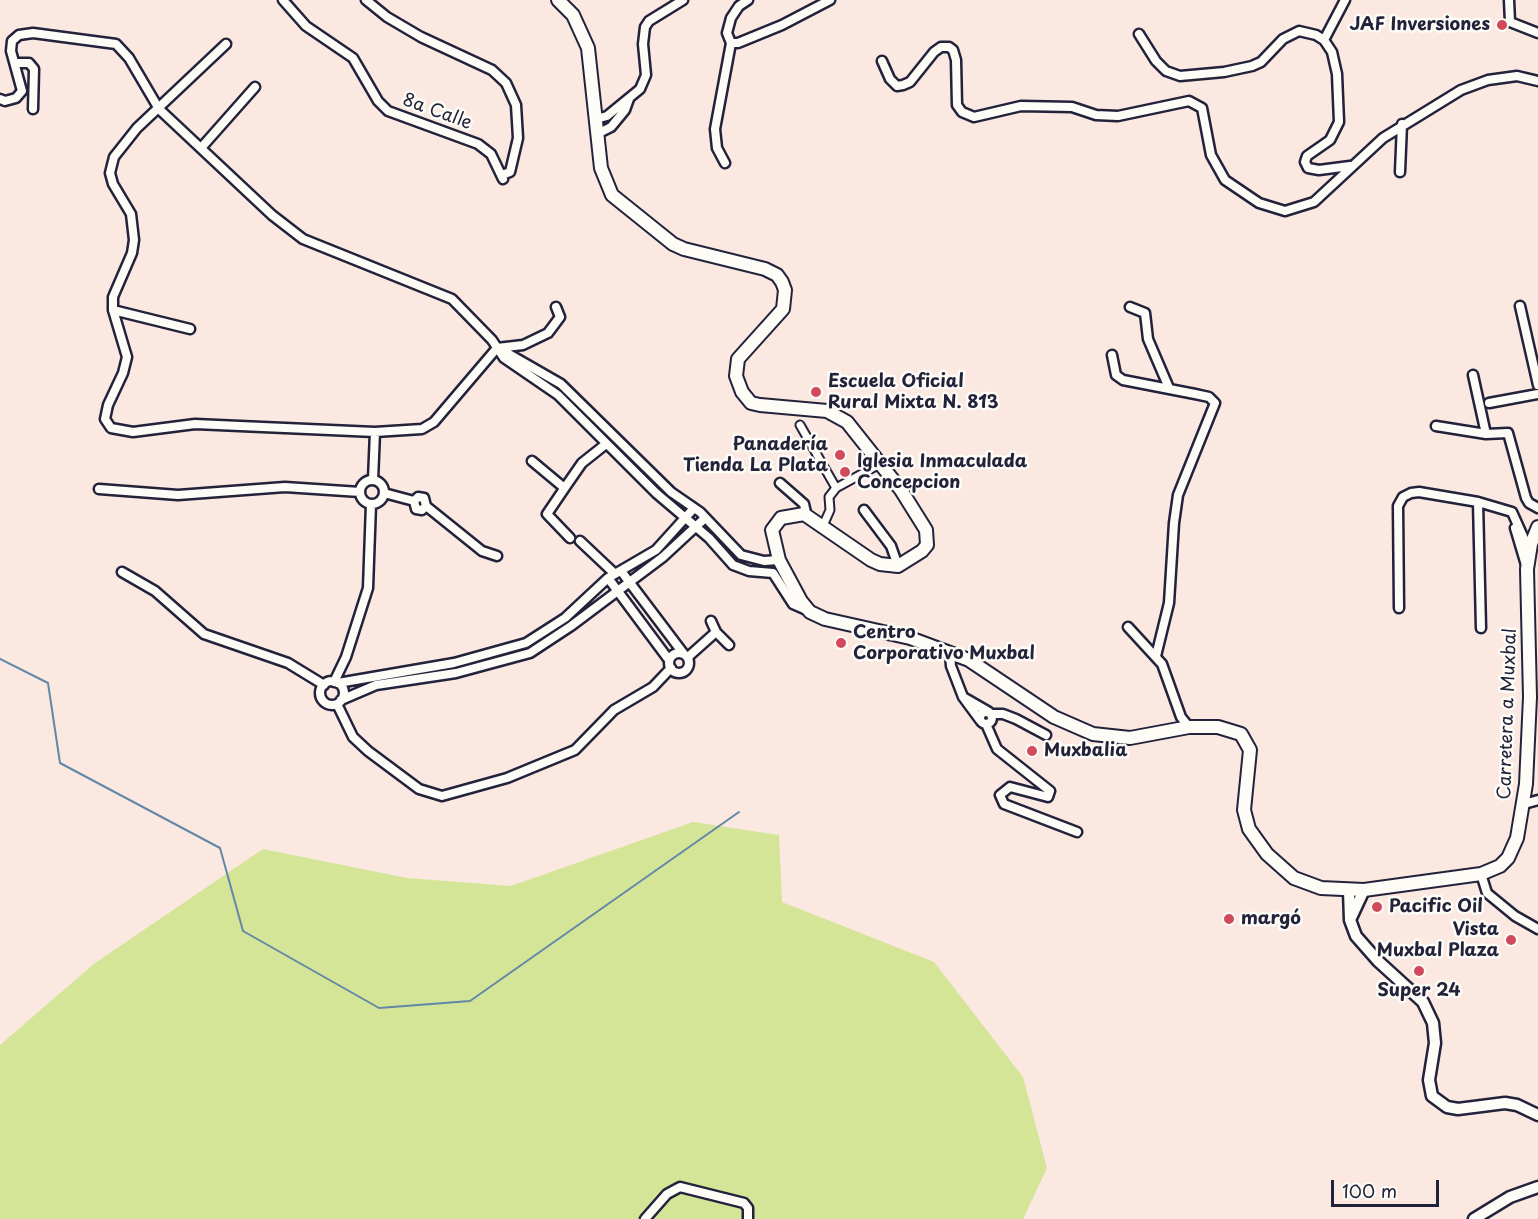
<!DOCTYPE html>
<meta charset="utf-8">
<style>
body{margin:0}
#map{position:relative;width:1538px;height:1219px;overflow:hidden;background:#fae8e1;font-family:"Playpen Sans",sans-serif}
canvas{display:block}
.scale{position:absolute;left:1331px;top:1180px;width:108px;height:27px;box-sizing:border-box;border:3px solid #22223b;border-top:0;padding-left:8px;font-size:18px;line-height:21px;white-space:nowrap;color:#22223b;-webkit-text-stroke:4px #fdfcf7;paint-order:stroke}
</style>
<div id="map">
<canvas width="1538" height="1219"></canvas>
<div class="scale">100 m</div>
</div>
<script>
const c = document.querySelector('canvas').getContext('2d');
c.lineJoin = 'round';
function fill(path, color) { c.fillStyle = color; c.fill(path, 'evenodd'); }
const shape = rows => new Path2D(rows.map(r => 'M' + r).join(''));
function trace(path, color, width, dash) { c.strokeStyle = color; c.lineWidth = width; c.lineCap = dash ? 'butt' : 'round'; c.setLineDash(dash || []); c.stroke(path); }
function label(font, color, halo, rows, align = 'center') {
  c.font = font + ' "Playpen Sans",sans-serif'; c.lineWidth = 5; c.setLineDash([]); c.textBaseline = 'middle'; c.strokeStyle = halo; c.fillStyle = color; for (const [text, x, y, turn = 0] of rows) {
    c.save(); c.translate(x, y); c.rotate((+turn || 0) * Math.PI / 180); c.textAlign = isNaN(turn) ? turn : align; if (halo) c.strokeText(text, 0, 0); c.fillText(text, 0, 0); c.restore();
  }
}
fill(shape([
 [693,822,779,835,782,902,934,962,1023,1077,1047,1168,1023,1219,0,1219,0,1045,95,963,263,849,407,878,511,886]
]), '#d5e598');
trace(shape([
 [0,659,48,683,60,763,220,848,243,931,379,1008,470,1001,739,812]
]), '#6388a7', 2);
const pedestrian = shape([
 [800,425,836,488],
 [822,528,830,510,829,497,836,488,878,465]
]);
const minor = shape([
 [283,0,306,26,353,58,378,101,388,111,478,144,491,154,503,179],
 [366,0,387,17,421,37,492,70,506,83,516,105,518,138,510,172,502,175],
 [748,0,739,6,731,18,727,33,731,43,738,43,782,25,830,0],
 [1345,0,1324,40,1332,52,1337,74,1339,122,1330,140,1307,156,1305,162,1308,168,1319,170,1350,166],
 [1509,0,1510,22,1538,33],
 [1139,34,1156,61,1166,71,1180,76,1224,72,1252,66,1261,62,1283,39,1299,31,1316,35,1324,40],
 [226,44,137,128,114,157,110,173,113,184,131,214,134,240,132,253,113,297,113,310,127,357,123,373,108,405,105,419,111,428,133,432,195,424,375,432,422,429,434,422,497,348,523,345,548,333,560,317,556,307],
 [882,61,890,79,897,86,903,85,910,82,934,52,941,47,949,47,953,50,956,60,957,105,962,112,974,117,1021,106,1072,107,1096,115,1118,116,1189,101,1202,108,1211,155,1225,180,1259,203,1285,211,1314,202,1383,138,1461,90,1488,80,1517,76,1538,81],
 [15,63,29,63,34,69,33,109],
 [0,99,5,101,16,98,22,91,11,51,12,41,19,35,33,33,116,44,129,58,159,109,272,215,303,239,452,299,492,340,504,358,558,395,656,493,709,538,733,565,749,571,773,573,793,604,809,611],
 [596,119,607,116,640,89,646,75,643,44,645,27,649,21,683,0],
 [597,134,611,127,625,110,629,99],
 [201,148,255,87],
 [725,163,717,148,715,129,731,43],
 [1400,172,1402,124],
 [1520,306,1538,385],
 [1130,307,1145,313,1148,339,1169,388],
 [113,310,190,329],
 [500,349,561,384,671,492,700,512,741,555,764,561,779,560],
 [1112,355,1116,375,1123,380,1195,394,1209,397,1215,403,1178,495,1174,523,1169,603,1156,656],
 [1473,375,1486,434],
 [1489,403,1538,394],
 [1436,426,1486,434,1508,433,1526,498,1529,503,1538,508],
 [532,461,562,486,566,486,582,463,606,444],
 [373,480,375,432],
 '360 492a12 12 0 1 1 24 0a12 12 0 1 1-24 0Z',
 [780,483,804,504,807,517],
 [566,486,547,514,570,538],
 [99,489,178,495,285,487,360,492],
 [384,493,414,501],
 [1478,502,1481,628],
 [426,506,422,510,416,509,414,501,418,497,424,498,426,506,482,551,497,556],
 [864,510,891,546,898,566],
 [1515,528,1526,565],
 [580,541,615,574],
 [621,571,683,653],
 [122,572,155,591,204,634,288,663,324,685],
 [608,578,669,660],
 [1399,608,1398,506,1403,497,1411,493,1419,492,1478,502,1512,512,1529,550],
 [1128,627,1162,664,1181,717,1189,727],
 [716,632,729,645],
 '669 663a10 10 0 1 1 20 0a10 10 0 1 1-20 0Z',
 [950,653,951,666,963,697,980,720],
 [688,657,716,632,711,621],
 '320 693a12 12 0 1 1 24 0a12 12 0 1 1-24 0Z',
 [334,682,346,657,368,588,371,504],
 [338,683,454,663,526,643,565,618,608,578,656,550,694,508],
 [963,697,989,712],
 [341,700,376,685,456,673,530,653,571,626,663,557,704,519],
 [337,704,353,737,368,751,419,789,442,796,507,778,575,750,614,710,653,687,671,668],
 '980 718a6 6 0 1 1 12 0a6 6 0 1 1-12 0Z',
 [991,714,1003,714,1016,719,1046,735],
 [986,724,997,749,1050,791,1048,797,1010,787,1000,795,1004,804,1077,832],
 [1524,804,1538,800],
 [1481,874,1487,893,1515,916,1538,929],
 [645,1219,667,1194,680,1187,744,1203,748,1208,748,1219]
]);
const tertiary = shape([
 [1349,891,1350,920,1356,936,1378,961,1423,1002,1433,1023,1435,1043,1429,1080,1432,1096,1447,1107,1458,1109,1505,1103,1517,1105,1538,1115],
 [1350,920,1364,890],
 [1474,1219,1510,1197,1538,1187]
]);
const secondary = shape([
 [558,0,573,15,588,48,601,168,612,195,673,244,684,249,765,269,777,275,782,282,785,290,783,309,738,359,736,376,742,392,751,403,760,405,827,411,847,422,901,490,926,530,927,545,922,551,898,566,880,564,871,560,804,514,781,518,772,530,779,560,801,601,810,612,825,619,910,638,969,660,1054,717,1093,734,1130,738,1189,727,1218,727,1241,734,1250,750,1244,810,1249,829,1267,854,1294,878,1321,888,1364,890,1481,874,1500,866,1508,858,1517,838,1526,784,1530,697,1527,569,1531,544,1538,527]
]);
trace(pedestrian, '#22223b', 11);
trace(minor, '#22223b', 13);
trace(tertiary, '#22223b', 15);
trace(secondary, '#22223b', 16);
trace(pedestrian, '#fdfcf7', 7);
trace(minor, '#fdfcf7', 8);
trace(tertiary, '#fdfcf7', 10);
trace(secondary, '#fdfcf7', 12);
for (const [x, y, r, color] of [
 [1502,25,6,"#d1495b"],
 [816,392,6,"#d1495b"],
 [840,455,6,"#d1495b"],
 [845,472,6,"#d1495b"],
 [841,643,6,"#d1495b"],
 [1032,751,6,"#d1495b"],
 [1377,907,6,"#d1495b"],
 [1229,919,6,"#d1495b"],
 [1511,940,6,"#d1495b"],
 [1419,971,6,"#d1495b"]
]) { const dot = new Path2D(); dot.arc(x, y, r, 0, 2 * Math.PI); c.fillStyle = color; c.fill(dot); trace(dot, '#fdfcf7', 2); }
label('bold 18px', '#22223b', '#fdfcf7', [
 ["JAF Inversiones",1490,25,"right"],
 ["Escuela Oficial",828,382],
 ["Rural Mixta N. 813",828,403],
 ["Panadería",828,445,"right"],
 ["Tienda La Plata",828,466,"right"],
 ["Iglesia Inmaculada",857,462],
 ["Concepcion",857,483],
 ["Centro",853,633],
 ["Corporativo Muxbal",853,654],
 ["Muxbalia",1044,751],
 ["Pacific Oil",1389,907],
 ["margó",1241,919],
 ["Vista",1499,930,"right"],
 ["Muxbal Plaza",1499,951,"right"],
 ["Super 24",1419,991,"center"]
], 'left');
label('18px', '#22223b', '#fdfcf7', [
 ["8a Calle",437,112,20],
 ["Carretera a Muxbal",1508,714,-88]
]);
</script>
